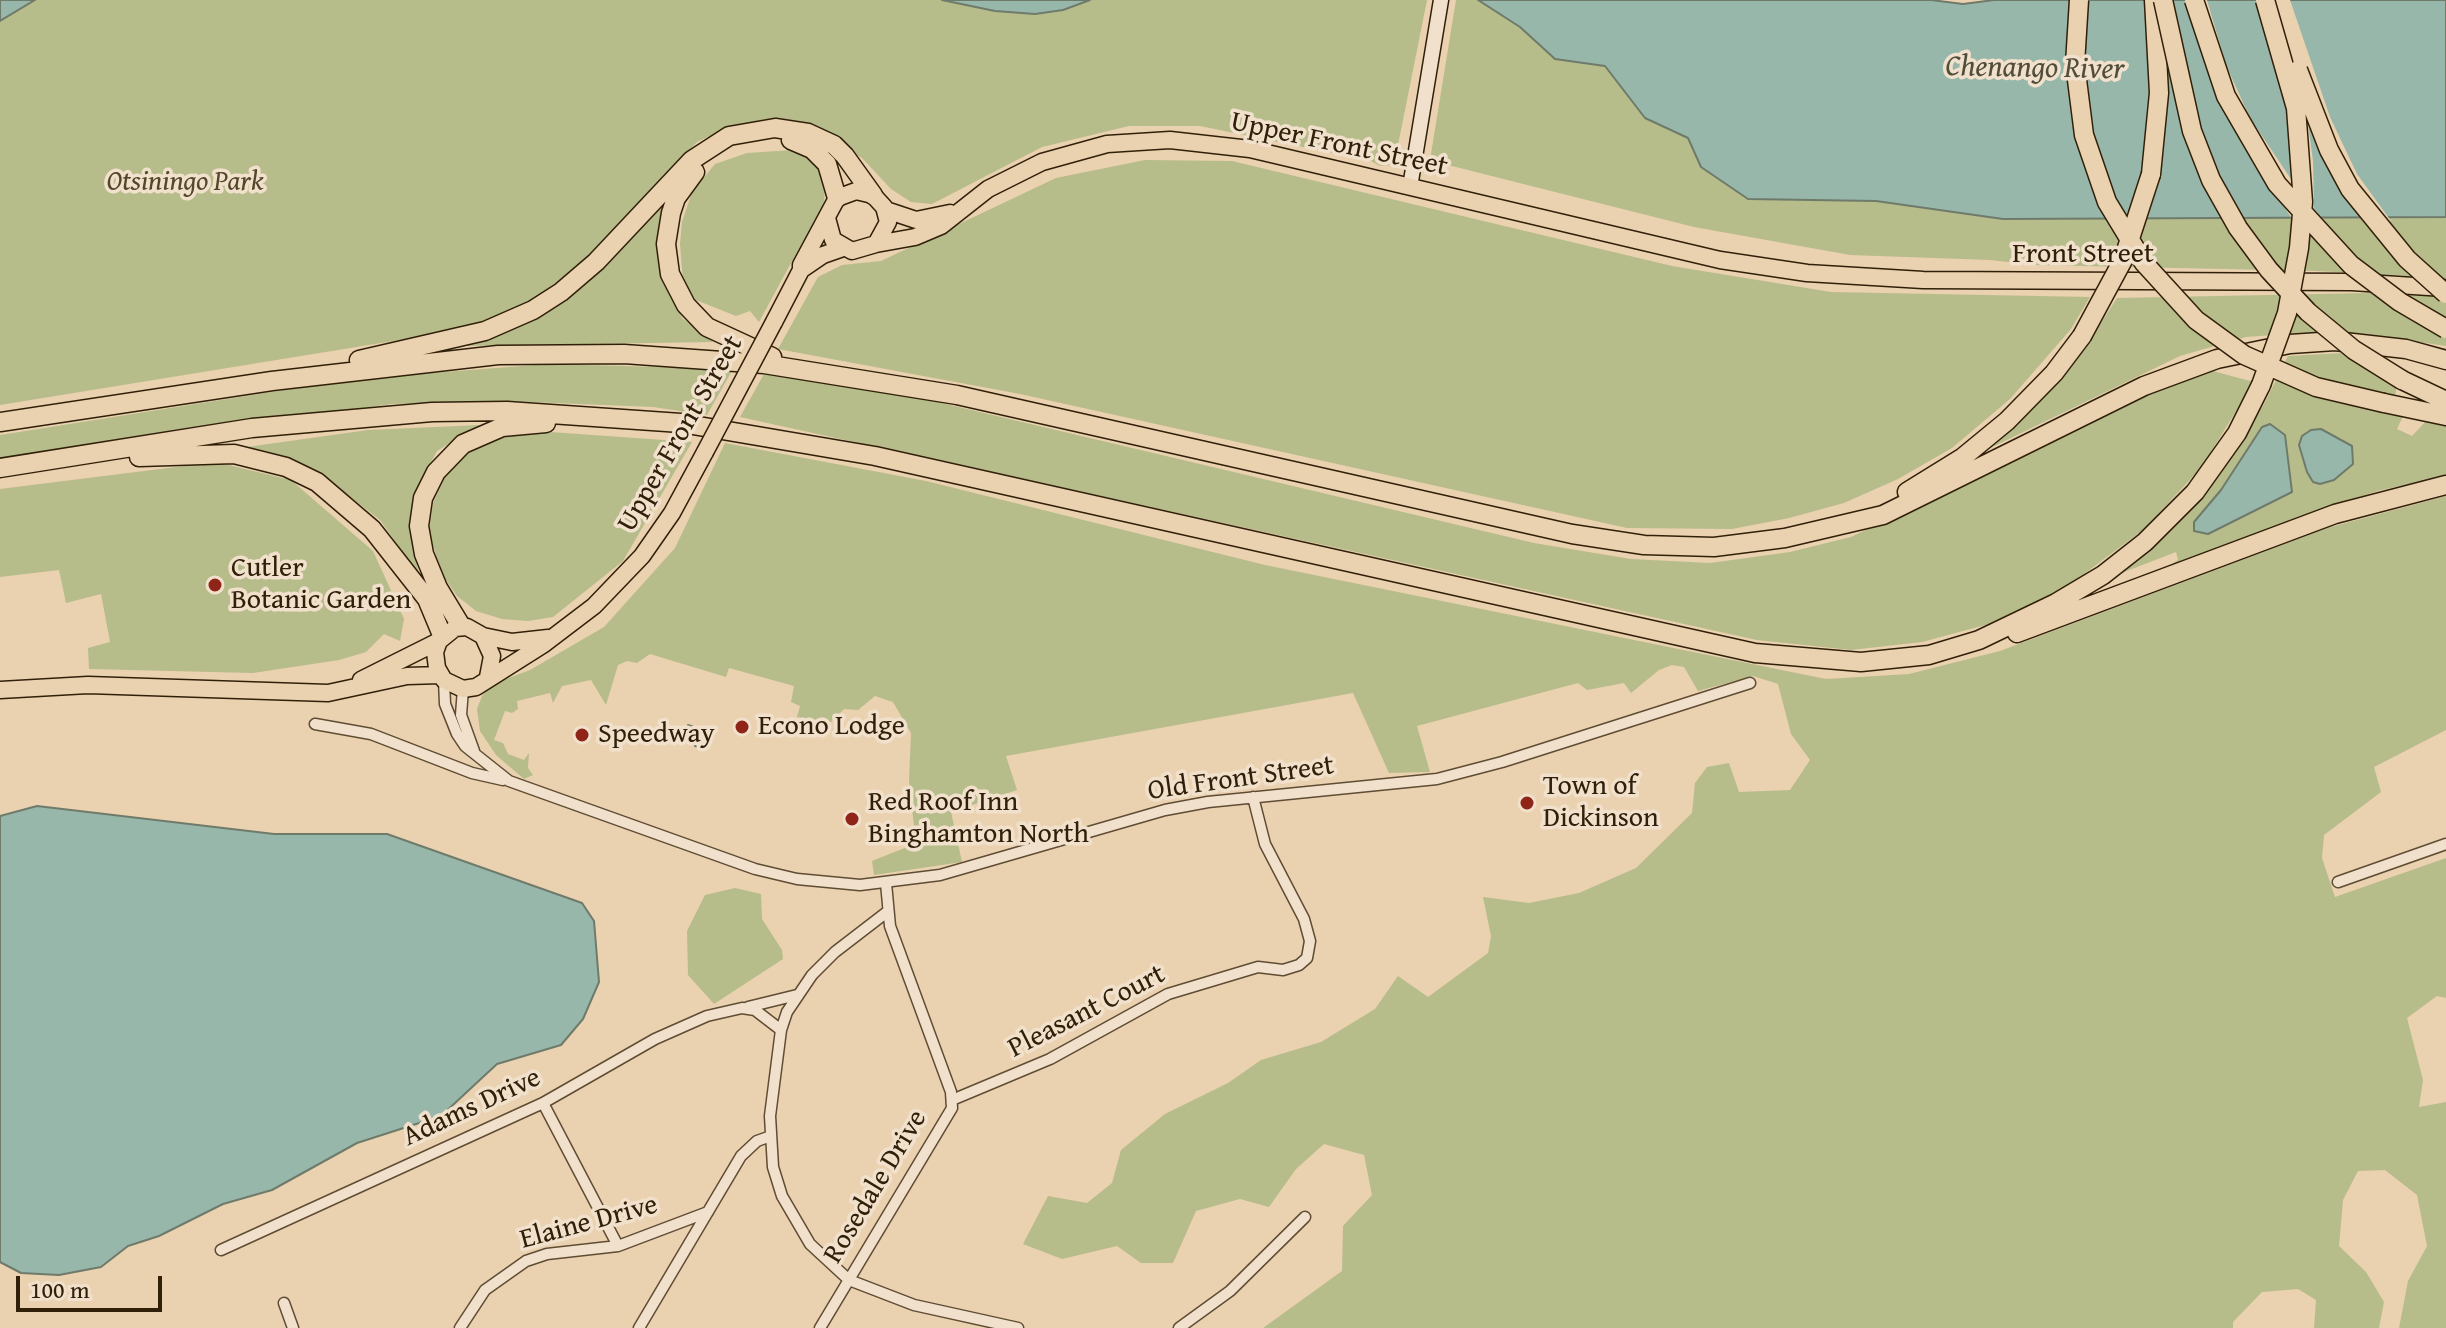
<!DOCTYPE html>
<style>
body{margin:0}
#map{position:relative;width:2446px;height:1328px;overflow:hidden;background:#ead1b0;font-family:"Gentium Book Plus",serif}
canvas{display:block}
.scale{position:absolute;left:16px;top:1276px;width:146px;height:36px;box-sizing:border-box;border:4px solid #312009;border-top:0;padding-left:10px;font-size:24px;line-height:28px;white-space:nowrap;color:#312009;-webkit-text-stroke:6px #f1e1cc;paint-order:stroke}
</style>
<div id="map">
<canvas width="2446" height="1328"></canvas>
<div class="scale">100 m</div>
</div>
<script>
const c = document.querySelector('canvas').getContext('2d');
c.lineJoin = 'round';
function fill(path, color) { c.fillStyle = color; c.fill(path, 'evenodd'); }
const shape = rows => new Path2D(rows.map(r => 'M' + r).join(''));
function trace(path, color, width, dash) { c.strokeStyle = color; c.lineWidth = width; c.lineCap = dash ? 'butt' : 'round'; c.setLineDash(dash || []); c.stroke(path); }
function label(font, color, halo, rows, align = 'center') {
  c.font = font + ' "Gentium Book Plus",serif'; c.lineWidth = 7; c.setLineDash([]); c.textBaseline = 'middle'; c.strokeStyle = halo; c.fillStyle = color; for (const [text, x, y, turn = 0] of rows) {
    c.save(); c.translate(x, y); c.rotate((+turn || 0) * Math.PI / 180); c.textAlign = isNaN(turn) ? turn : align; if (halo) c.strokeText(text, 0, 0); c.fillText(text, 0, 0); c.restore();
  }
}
fill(shape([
 [25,0,1427,0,1394,165,1380,166,1371,161,1200,126,1129,126,1042,147,932,204,911,202,891,189,862,158,803,124,766,119,727,128,697,142,586,258,536,298,467,329,0,405,0,14],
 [1456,0,1478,0,1520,27,1555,59,1605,66,1645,118,1688,138,1701,167,1748,199,1876,201,2003,219,2446,217,2446,278,2316,271,2035,265,1990,260,1850,255,1694,227,1440,163,1434,166,1431,154],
 [793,150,817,160,826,178,824,202,759,322,750,311,736,316,691,298,683,281,680,244,682,222,692,192,715,164,747,153],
 [1145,160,1232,161,1672,266,1831,292,2090,297,2071,329,2010,399,1952,448,1898,479,1844,503,1789,518,1732,529,1627,528,1020,394,778,349,818,277,842,265,881,261,1056,178],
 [672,193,663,275,682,318,713,342,459,346,541,316,578,288],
 [2420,292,2446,297,2446,346,2378,336,2301,333,2246,337,2180,356,1980,453,2089,341,2117,298],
 [2343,353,2397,386,2395,396,2385,394,2403,416,2397,429,2412,436,2427,420,2446,424,2446,477,2381,490,2300,516,2156,574,2178,560,2176,552,2119,574,2175,527,2218,476,2264,404,2288,356],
 [548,364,733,369,707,415,653,407,505,401,392,404,0,459,0,435,353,379],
 [2209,370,2254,382,2201,468,2144,529,2072,583,1993,623,1922,642,1851,650,1757,640,740,417,764,374,908,395,1534,543,1631,559,1710,563,1790,552,1851,537,2157,388],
 [480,425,437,451,413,495,410,530,419,575,380,520,334,484,285,457,240,448,368,430],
 [536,431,692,442,623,561,553,617,528,621,502,619,476,611,457,596,442,574,429,533,433,503,446,475,464,454,492,438],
 [725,443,926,481,1265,565,1826,679,1909,674,2000,651,2327,528,2446,496,2446,730,2374,767,2381,792,2324,835,2322,858,2335,897,2446,858,2446,998,2437,996,2407,1018,2423,1080,2419,1107,2446,1102,2446,1328,2399,1328,2408,1281,2427,1246,2417,1195,2385,1170,2358,1171,2343,1200,2339,1246,2366,1272,2384,1302,2379,1328,2314,1328,2316,1300,2298,1289,2262,1292,2233,1322,2233,1328,1263,1328,1342,1271,1343,1226,1372,1195,1364,1155,1324,1144,1296,1169,1269,1207,1240,1199,1196,1211,1173,1263,1141,1263,1117,1246,1062,1259,1023,1244,1048,1196,1087,1203,1112,1183,1121,1150,1165,1114,1228,1083,1261,1060,1321,1042,1375,1009,1398,976,1428,997,1488,953,1491,936,1483,897,1529,903,1579,893,1636,868,1692,813,1695,783,1707,767,1729,763,1739,792,1790,790,1810,760,1791,734,1778,684,1753,676,1698,691,1684,667,1672,665,1659,670,1631,693,1624,683,1587,690,1578,683,1417,726,1430,772,1389,773,1353,693,1006,756,1017,790,951,812,962,862,874,875,872,861,907,847,914,826,909,780,911,733,893,702,875,696,858,710,844,709,831,722,797,717,800,706,791,702,794,686,729,668,726,677,650,654,637,663,627,661,618,665,606,705,591,680,562,686,553,703,550,693,517,701,518,709,512,713,505,711,494,740,503,743,508,754,524,760,529,753,528,768,533,775,524,779,496,755,480,731,477,709,482,696,493,684,530,670,604,627,675,548],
 [216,462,291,480,373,551,404,619,400,641,384,634,366,652,339,660,253,673,89,669,88,648,110,642,101,594,66,603,59,570,0,577,0,489],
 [735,888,761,894,762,919,782,950,783,959,714,1004,688,975,687,931,705,895]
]), '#b7bc8b');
const water = shape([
 [0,0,35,0,0,21,0,0],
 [942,0,1090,0,1063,10,1035,14,995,11,942,0],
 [1478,0,1931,0,1963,4,1994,0,2446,0,2446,217,2003,219,1876,201,1748,199,1701,167,1688,138,1645,118,1605,66,1555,59,1520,27,1478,0],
 [2270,424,2285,435,2292,492,2208,534,2194,531,2194,522,2221,490,2262,427,2270,424],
 [2321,429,2352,446,2353,464,2334,480,2320,484,2313,482,2307,472,2299,445,2302,436,2311,430,2321,429],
 [688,725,708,732,702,748,695,746,697,738,685,733,688,725],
 [37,806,274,834,387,834,582,903,594,921,599,982,583,1019,561,1045,497,1064,441,1116,357,1143,272,1190,223,1204,159,1236,128,1246,101,1267,59,1275,21,1273,0,1262,0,816,37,806]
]);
fill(water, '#98b7ab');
trace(water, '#6f7b6a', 2);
fill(shape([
 [2188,0,2207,0,2226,65,2250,118,2295,185,2292,122,2258,0,2290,0,2330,117,2357,174,2391,221,2366,221,2307,116,2313,161,2314,209,2325,221,2294,222,2238,136,2223,103]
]), '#ead1b0');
const street = shape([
 [444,680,445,704,457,734,465,746,509,781,755,869,797,879,860,885,940,875,1165,810,1208,802,1437,779,1502,762,1750,683],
 [463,689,461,715,474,751],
 [315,724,371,734,472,773,503,780],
 [2338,882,2446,844],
 [887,912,835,952,812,975,787,1012,781,1030,770,1116,773,1167,782,1196,810,1244,849,1280,914,1305,1018,1328],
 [748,1007,797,995],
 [952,1100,1050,1059,1168,994,1258,967,1283,970,1299,965,1307,958,1310,941,1304,919,1265,844,1253,797],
 [543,1103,618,1246],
 [221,1250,543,1103,655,1039,707,1016,742,1008,755,1010,781,1030],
 [284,1303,293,1328],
 [460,1328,485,1290,526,1261,547,1254,618,1246,708,1212],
 [639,1328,741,1156,757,1141,771,1136],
 [820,1328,952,1108,951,1092,890,926,886,883],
 [1179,1328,1230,1291,1305,1217]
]);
const secondary = shape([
 [1410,187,1441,0]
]);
const primary = shape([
 [886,210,916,220,950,213],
 [876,244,915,237,941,226,988,189,1042,162,1107,144,1170,140,1250,149,1720,260,1807,273,1923,280,2352,282,2444,288],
 [801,270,823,255,843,248],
 [774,322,801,270,801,265,837,198,856,191,873,195,884,207,888,222,876,244,852,251,833,240,827,218],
 [483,636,492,656,488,677],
 [439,641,435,652,437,668,444,680,463,689,476,687,544,644,594,606,642,556,672,513,705,452],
 [361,680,439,641,455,628,467,627,483,636,512,642,548,638],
 [0,690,88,685,328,693,407,676,441,675]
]);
const highway = shape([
 [791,140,812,149,827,164,837,198],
 [695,172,676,198,671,213,666,244,670,274,686,305,707,327,772,357],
 [2151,174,2159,93,2154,0],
 [359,360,485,331,533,310,561,292,596,262,692,160,729,136,775,128,808,133,834,145,845,156,873,195],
 [2402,380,2446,401],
 [2384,403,2446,416],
 [0,422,272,381,498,355,624,354,764,364,957,395,1572,534,1644,545,1714,547,1785,538,1883,515,2144,386,2217,359,2290,344,2335,341,2406,349,2446,360],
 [139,457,234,454,286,467,317,482,372,529,427,599,442,635],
 [0,468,252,428,432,412,507,411,681,423,875,456,1755,653,1861,662,1929,655,1979,640,2056,603,2103,575,2145,542,2195,492,2237,433,2261,385],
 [1907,492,1962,458,2007,421,2054,373,2082,336],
 [461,626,438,588,424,554,419,526,423,498,436,472,463,444,502,427,546,423],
 [2017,633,2335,514,2446,485]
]);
trace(street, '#5f4c33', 13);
trace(secondary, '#312009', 17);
trace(primary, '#312009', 19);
trace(highway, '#312009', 21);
trace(street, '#f1e1cc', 10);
trace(secondary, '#f1e1cc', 14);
trace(primary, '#ead1b0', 16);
trace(highway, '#ead1b0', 18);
const primaryBridge = shape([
 [705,452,774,322]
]);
const highwayBridge = shape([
 [2079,0,2075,64,2084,135,2107,202,2144,263,2196,320,2244,355,2316,387,2384,403],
 [2163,0,2192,131,2211,180,2238,228,2269,270,2308,312,2354,350,2402,380],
 [2194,0,2226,96,2277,184,2351,265,2400,302,2446,329],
 [2298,70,2329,150,2350,189,2407,259,2446,294],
 [2082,336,2123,260,2151,174],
 [2261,385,2287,313,2299,248,2303,202,2296,108,2265,0]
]);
trace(primaryBridge, '#312009', 19, []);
trace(highwayBridge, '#312009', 21, []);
trace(primaryBridge, '#ead1b0', 16);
trace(highwayBridge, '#ead1b0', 18);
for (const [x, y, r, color] of [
 [215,585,8,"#8f2418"],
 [742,727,8,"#8f2418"],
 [582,735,8,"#8f2418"],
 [1527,803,8,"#8f2418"],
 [852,819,8,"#8f2418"]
]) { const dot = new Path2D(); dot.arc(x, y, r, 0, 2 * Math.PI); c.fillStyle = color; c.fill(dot); trace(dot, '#f1e1cc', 3); }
label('28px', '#312009', '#f1e1cc', [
 ["Upper Front Street",1339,145,12],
 ["Front Street",2083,255],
 ["Upper Front Street",681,434,-60],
 ["Old Front Street",1241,779,-8],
 ["Pleasant Court",1087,1012,-27],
 ["Adams Drive",472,1108,-25],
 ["Rosedale Drive",876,1187,-59],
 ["Elaine Drive",589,1223,-15]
]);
label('italic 28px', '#52472a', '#f1e1cc', [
 ["Otsiningo Park",185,183]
]);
label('28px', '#312009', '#f1e1cc', [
 ["Cutler",231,569],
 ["Botanic Garden",231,601],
 ["Econo Lodge",758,727],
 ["Speedway",598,735],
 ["Town of",1543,787],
 ["Dickinson",1543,819],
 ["Red Roof Inn",868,803],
 ["Binghamton North",868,835]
], 'left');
label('italic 30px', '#504d3a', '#f1e1cc', [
 ["Chenango River",2035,69,1]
]);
</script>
